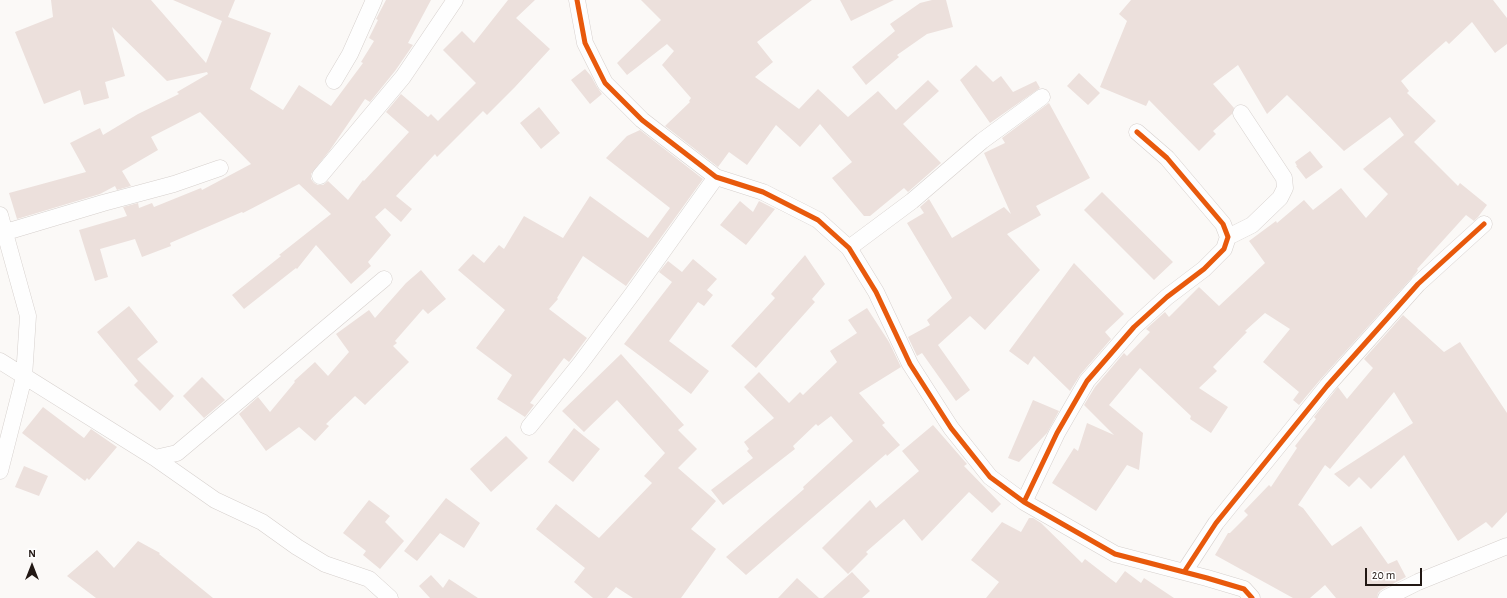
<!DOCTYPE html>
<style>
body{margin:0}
#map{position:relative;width:1507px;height:598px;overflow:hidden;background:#fbf9f7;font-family:"Alegreya Sans",sans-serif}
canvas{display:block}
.north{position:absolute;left:12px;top:546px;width:40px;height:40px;-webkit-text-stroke:3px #fff;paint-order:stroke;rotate:0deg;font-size:11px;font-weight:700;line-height:16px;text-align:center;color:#221814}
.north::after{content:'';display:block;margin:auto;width:14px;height:18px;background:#221814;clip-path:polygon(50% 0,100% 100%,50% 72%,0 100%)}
.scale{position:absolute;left:1365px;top:568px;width:57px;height:18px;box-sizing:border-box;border:2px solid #221814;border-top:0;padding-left:5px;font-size:12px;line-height:14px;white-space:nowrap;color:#221814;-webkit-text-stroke:3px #fff;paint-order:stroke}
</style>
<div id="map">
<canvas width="1507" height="598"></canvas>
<div class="north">N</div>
<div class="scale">20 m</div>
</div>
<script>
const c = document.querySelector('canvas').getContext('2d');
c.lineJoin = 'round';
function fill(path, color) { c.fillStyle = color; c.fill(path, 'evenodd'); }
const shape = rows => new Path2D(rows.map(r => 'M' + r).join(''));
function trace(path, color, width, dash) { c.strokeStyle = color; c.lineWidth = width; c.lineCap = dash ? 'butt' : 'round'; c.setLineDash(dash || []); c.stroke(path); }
fill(shape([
 [51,0,151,0,206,63,222,21,173,0,235,0,228,17,271,33,250,89,283,110,299,85,331,106,363,63,361,62,374,41,369,38,378,20,376,19,386,0,431,0,408,43,413,45,395,71,370,102,365,99,330,150,311,174,311,179,314,183,318,185,323,185,328,181,348,200,363,180,364,181,409,132,386,112,401,94,428,117,431,114,438,121,476,83,443,50,462,31,474,43,508,0,535,0,516,18,550,49,515,87,487,115,483,111,437,157,435,154,396,196,412,209,401,222,385,208,375,217,391,235,368,262,371,266,351,284,316,245,297,269,296,268,244,309,232,295,281,256,279,255,331,214,299,184,243,213,242,212,170,243,171,246,142,257,135,239,100,249,108,277,95,281,79,230,127,216,123,207,138,203,139,208,152,203,154,207,201,188,202,190,251,164,200,112,151,137,158,150,122,171,131,186,117,190,115,186,100,194,17,219,9,193,86,172,70,143,100,128,103,135,138,114,179,94,177,92,208,74,207,72,167,81,112,27,125,76,105,82,109,98,84,105,80,90,44,104,15,32,53,17],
 [641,0,812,0,757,42,773,62,755,77,799,109,818,89,848,117,878,91,896,110,928,80,939,91,903,124,941,163,908,192,904,188,870,216,864,216,832,178,852,162,820,124,800,147,776,125,747,165,729,152,718,167,665,126,690,102,689,101,691,98,662,65,674,51,667,44,627,75,617,63,661,20],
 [840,0,894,0,851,21],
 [932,0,946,0,953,27,927,34,897,55,899,57,866,85,852,67,895,31,890,24,920,3],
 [1131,0,1493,0,1507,18,1507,44,1495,53,1472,22,1449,44,1446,41,1401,81,1409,91,1407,93,1436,121,1414,142,1458,186,1460,183,1487,205,1478,217,1474,221,1466,215,1417,269,1418,270,1416,273,1320,380,1299,405,1293,400,1299,392,1263,362,1290,329,1265,313,1245,331,1247,332,1213,367,1217,371,1199,388,1228,407,1211,433,1190,419,1191,416,1140,368,1109,405,1143,433,1139,470,1127,465,1096,511,1052,483,1074,448,1078,451,1087,423,1114,435,1084,405,1095,387,1124,353,1127,356,1150,332,1146,329,1165,312,1169,317,1199,287,1219,306,1265,263,1249,241,1276,221,1277,223,1304,200,1313,210,1341,188,1366,218,1388,194,1363,169,1404,135,1390,117,1344,151,1287,95,1267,114,1238,65,1213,84,1234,108,1232,114,1213,131,1216,134,1199,151,1149,100,1146,106,1100,87,1127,21,1119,14],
 [976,65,993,82,1001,76,1013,92,1036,81,1040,88,990,123,960,80],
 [585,69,591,76,597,87,602,94,590,104,571,80],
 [1079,73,1100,93,1088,105,1067,86],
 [1049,103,1090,178,1036,206,1041,215,1007,234,1040,270,985,330,970,316,938,345,970,390,956,401,922,353,917,356,908,337,930,325,927,320,952,298,907,223,924,213,920,207,929,199,952,238,1004,207,1011,214,984,153,1005,143,1002,138],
 [539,107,560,133,541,149,520,123],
 [640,130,703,179,626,286,583,256,557,298,558,299,549,309,587,338,569,362,564,358,530,403,534,405,525,417,497,399,512,375,476,348,505,310,458,270,473,254,484,263,499,245,504,249,524,216,563,238,590,196,648,238,670,208,606,158,627,136],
 [1310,151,1323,167,1306,179,1296,166,1297,166,1295,162],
 [1102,192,1173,262,1154,280,1084,210],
 [740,201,753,212,759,201,775,209,746,245,720,225],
 [805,255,825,284,812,299,815,302,756,368,731,346,775,298,771,294],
 [693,259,717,279,707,290,713,295,704,306,698,302,669,341,709,371,691,394,624,344,672,282,659,272,668,261,682,272],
 [1074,263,1124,314,1105,332,1111,339,1080,375,1070,391,1034,356,1028,365,1009,351],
 [421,270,446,299,428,314,423,309,395,341,397,343,393,346,409,362,365,405,355,396,326,424,329,426,315,441,299,427,266,451,239,414,258,397,270,412,295,382,294,381,315,362,328,376,349,352,336,334,369,310,375,318,406,283],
 [129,306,158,342,137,359,174,396,160,411,134,385,138,381,97,332],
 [867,308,889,342,901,367,859,393,885,423,882,425,900,445,887,456,886,454,746,575,726,557,804,489,803,487,853,441,831,416,818,426,816,424,793,446,795,449,723,505,711,490,753,458,747,451,749,449,744,442,774,418,744,387,759,372,789,403,800,392,803,395,837,362,830,351,857,333,848,320],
 [1403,315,1444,352,1460,342,1507,413,1507,512,1492,528,1486,522,1458,541,1404,455,1371,489,1359,477,1349,487,1334,474,1413,423,1394,392,1330,469,1325,465,1298,505,1303,508,1332,546,1361,526,1388,564,1397,560,1406,577,1381,590,1378,593,1377,598,1336,598,1325,585,1310,598,1293,598,1215,555,1228,533,1230,533,1248,515,1244,511,1269,485,1271,487,1297,448,1295,446,1316,419,1314,417,1338,387,1347,399,1373,368,1364,359],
 [621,354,684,425,678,430,697,449,678,468,716,501,691,529,716,549,681,598,633,598,616,587,607,598,593,598,574,582,585,568,536,529,556,504,599,538,652,483,644,476,665,453,617,400,584,432,562,411],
 [202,377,225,400,204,418,183,396],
 [1033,400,1059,411,1047,433,1019,462,1008,458],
 [43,407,84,438,91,429,117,447,89,480,87,478,85,481,22,433],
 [933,425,967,464,964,466,1001,504,992,513,969,492,922,541,904,519,866,552,868,554,848,574,822,548,870,500,876,508,919,471,902,451],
 [574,428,600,449,573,482,548,462],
 [506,436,528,458,491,492,470,469],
 [24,466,48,476,39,496,15,487],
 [446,498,480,523,464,548,440,533,417,561,404,551],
 [369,500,390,516,385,522,404,541,380,569,363,555,366,551,343,533],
 [1029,518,1033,518,1041,523,1082,563,1085,559,1116,583,1125,571,1141,583,1144,578,1174,598,986,598,999,582,971,560,1002,522,1021,532],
 [138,541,160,553,159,554,213,598,96,598,67,576,97,550,114,568],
 [852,572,870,591,862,598,823,598],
 [431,575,443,588,449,579,478,598,430,598,419,586],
 [797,578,819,598,778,598]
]), '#ece0dc');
const minor = shape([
 [577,0,585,43,605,83,642,120,716,177,763,192,818,220,849,248,876,292,910,364,951,428,990,477,1024,502,1115,554,1207,578,1244,589,1252,598],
 [334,81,350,54,374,0],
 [320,176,403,77,455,0],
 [0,215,28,316,24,377,0,471],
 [6,232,103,203,174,184,220,168],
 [1228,237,1252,225,1280,198,1285,188,1284,178,1241,113],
 [849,248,912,201,982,141,1042,97],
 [0,361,155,458,215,500,262,522,297,547,325,564,369,579,390,598],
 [529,427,580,364,633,293,716,177],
 [155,458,177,453,384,279],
 [1024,502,1057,433,1087,381,1134,327,1167,297,1204,269,1224,249,1228,237,1223,224,1167,158,1137,132],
 [1184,572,1216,523,1327,386,1418,284,1484,224],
 [1386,598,1418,582,1507,546]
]);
trace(minor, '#d6d0cd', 17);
trace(minor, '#fefefe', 16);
trace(shape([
 [577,0,585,43,605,83,642,120,716,177,763,192,818,220,849,248,876,292,910,364,951,428,990,477,1024,502,1115,554,1207,578,1244,589,1252,598],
 [1024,502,1057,433,1087,381,1134,327,1167,297,1204,269,1224,249,1228,237,1223,224,1167,158,1137,132],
 [1184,572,1216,523,1327,386,1418,284,1484,224]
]), '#e8590c', 5);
</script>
